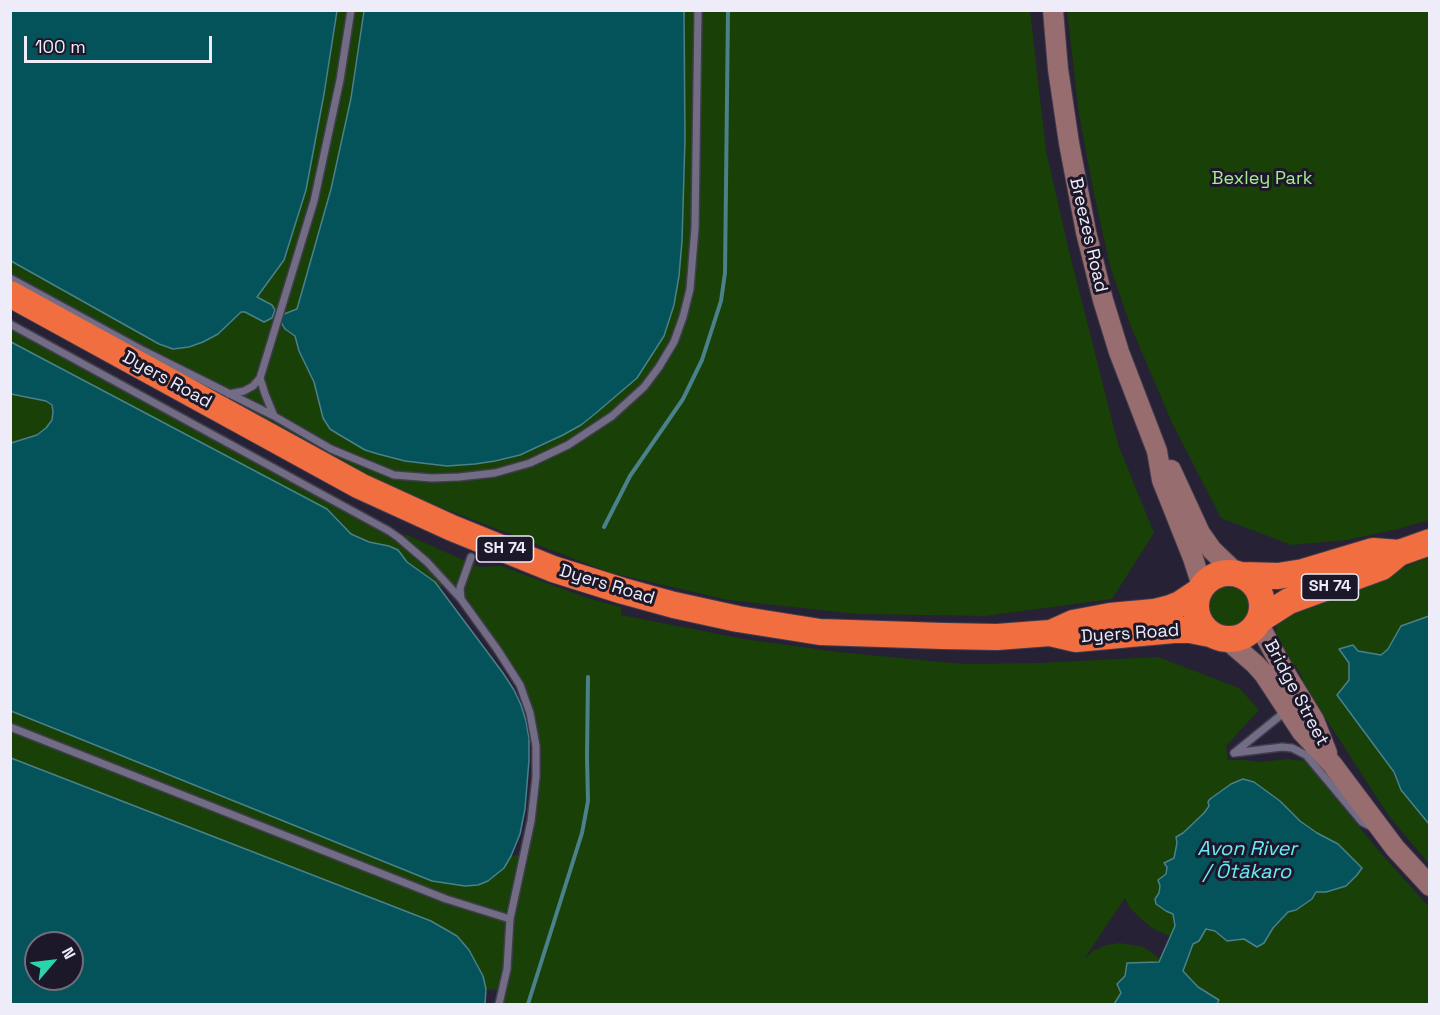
<!DOCTYPE html>
<meta charset="utf-8">
<style>
body{margin:0}
#map{position:relative;width:1440px;height:1015px;overflow:hidden;background:#262135;font-family:"Space Grotesk",sans-serif}
canvas{display:block}
.frame{position:absolute;inset:0;border:12px solid #eeecf9;pointer-events:none}
.north{position:absolute;left:24px;top:931px;width:60px;height:60px;box-sizing:border-box;background:#1c182a;border:2px solid #706d7d;border-radius:50%;rotate:62deg;font-size:16px;font-weight:700;line-height:24px;text-align:center;color:#eeecf9}
.north::after{content:'';display:block;margin:auto;width:21px;height:27px;background:#2bd5ac;clip-path:polygon(50% 0,100% 100%,50% 72%,0 100%)}
.scale{position:absolute;left:24px;top:36px;width:188px;height:27px;box-sizing:border-box;border:3px solid #eeecf9;border-top:0;padding-left:8px;font-size:18px;line-height:21px;white-space:nowrap;color:#eeecf9;-webkit-text-stroke:4px #1c182a;paint-order:stroke}
</style>
<div id="map">
<canvas width="1440" height="1015"></canvas>
<div class="frame"></div>
<div class="north">N</div>
<div class="scale">100 m</div>
</div>
<script>
const c = document.querySelector('canvas').getContext('2d');
c.lineJoin = 'round';
function fill(path, color) { c.fillStyle = color; c.fill(path, 'evenodd'); }
const shape = rows => new Path2D(rows.map(r => 'M' + r).join(''));
function trace(path, color, width, dash) { c.strokeStyle = color; c.lineWidth = width; c.lineCap = dash ? 'butt' : 'round'; c.setLineDash(dash || []); c.stroke(path); }
function label(font, color, halo, rows, align = 'center') {
  c.font = font + ' "Space Grotesk",sans-serif'; c.lineWidth = 6; c.setLineDash([]); c.textBaseline = 'middle'; c.strokeStyle = halo; c.fillStyle = color; for (const [text, x, y, turn = 0] of rows) {
    c.save(); c.translate(x, y); c.rotate((+turn || 0) * Math.PI / 180); c.textAlign = isNaN(turn) ? turn : align; if (halo) c.strokeText(text, 0, 0); c.fillText(text, 0, 0); c.restore();
  }
}
fill(shape([
 [337,11,364,11,351,98,331,189,297,310,284,314,285,329,295,336,299,351,314,382,323,418,330,429,365,450,378,454,405,461,447,466,495,461,520,455,542,446,581,425,637,378,664,336,674,305,679,276,682,241,685,139,684,11,1030,11,1046,150,1068,247,1118,444,1154,533,1112,599,985,616,857,614,728,600,608,572,396,490,316,452,184,380,150,350,11,273,10,261,159,344,173,349,189,347,203,342,241,312,245,312,264,322,272,318,275,310,272,305,257,297,284,259,306,190,324,94],
 [1067,11,1429,11,1429,520,1398,529,1347,540,1291,545,1221,518,1172,423,1129,322,1110,266,1093,189,1079,114],
 [10,327,364,521,408,549,444,584,440,588,435,582,407,562,398,550,389,546,369,542,351,534,327,509,11,342],
 [11,394,46,401,52,405,53,411,52,420,46,428,37,435,11,443],
 [405,534,479,567,501,566,590,599,621,607,621,615,744,639,838,652,963,664,1039,663,1158,657,1239,688,1259,710,1226,746,1228,760,1244,760,1260,762,1288,759,1305,761,1379,851,1429,907,1429,1004,1217,1004,1219,1000,1198,987,1183,971,1193,944,1199,941,1206,929,1215,931,1227,941,1244,939,1264,943,1273,928,1288,912,1296,910,1312,899,1316,892,1326,892,1346,886,1357,875,1362,868,1300,821,1280,801,1254,782,1243,779,1231,784,1221,792,1204,813,1183,833,1176,837,1177,842,1174,858,1166,861,1166,874,1160,886,1159,893,1155,899,1156,904,1166,911,1173,914,1175,926,1171,937,1152,928,1140,918,1130,908,1125,898,1084,959,1093,951,1106,945,1120,943,1144,947,1160,959,1159,962,1125,976,1117,984,1121,993,1114,1004,502,1004,504,991,486,989,483,976,469,950,457,936,431,921,11,758,10,711,432,881,465,886,478,885,505,866,511,856,528,853,535,815,539,773,539,749,536,724,531,704,522,683,510,662,469,604,446,577,421,552,404,538],
 [1429,557,1429,616,1401,626,1388,649,1380,655,1358,651,1339,649,1349,663,1349,680,1401,790,1429,823,1429,864,1389,816,1372,790,1303,683,1302,676,1294,664,1293,670,1283,653,1276,633,1277,622,1281,617,1333,597],
 '1205 606a24 24 0 1 1 48 0a24 24 0 1 1-48 0Z'
]), '#184007');
const water = shape([
 [11,10,337,11,324,94,306,190,284,260,257,297,272,305,275,310,272,318,264,322,245,312,241,312,218,334,203,342,189,347,173,349,159,344,11,261,11,10],
 [364,11,684,11,685,139,682,241,679,276,674,305,664,336,637,378,596,413,581,425,563,435,520,455,495,461,475,464,447,466,430,464,405,461,378,454,365,450,338,434,330,429,323,418,314,382,299,351,295,336,285,329,281,322,284,314,297,309,331,189,351,98,364,11],
 [11,342,327,509,351,534,369,542,389,546,398,550,407,562,435,582,503,673,514,690,521,705,526,721,529,738,529,760,525,809,520,834,511,856,504,868,488,881,478,885,465,886,432,881,11,711,11,443,37,435,46,428,52,420,53,411,52,405,46,401,11,394,11,342],
 [1429,616,1430,616,1429,824,1401,790,1394,772,1337,695,1349,680,1349,663,1339,649,1353,645,1358,651,1381,655,1388,649,1401,626,1429,616],
 [11,758,431,921,457,936,469,950,483,976,486,989,485,1004,11,1004,11,758],
 [36,943,72,943,72,979,36,979,36,943],
 [1243,779,1254,782,1280,801,1300,821,1317,833,1338,844,1362,868,1357,875,1346,886,1326,892,1316,892,1312,899,1296,910,1288,912,1273,928,1264,943,1257,947,1244,939,1227,941,1215,931,1206,929,1199,941,1193,944,1183,971,1198,987,1219,1000,1217,1004,1114,1004,1121,993,1117,984,1125,976,1127,963,1159,962,1175,926,1173,914,1166,911,1156,904,1155,899,1159,893,1160,886,1158,880,1166,874,1167,867,1164,863,1174,858,1177,843,1176,837,1183,833,1204,813,1209,806,1208,802,1210,799,1231,784,1243,779]
]);
fill(water, '#04535b');
trace(water, '#4a818a', 1.5);
trace(shape([
 [604,527,630,476,683,399,702,360,721,301,725,273,728,10],
 [528,1004,582,833,588,801,587,757,588,677]
]), '#4a818a', 4);
const lane = shape([
 [10,278,144,351,274,416,331,449,394,475,432,478,459,477,495,473,530,463,568,445,612,416,644,387,659,367,674,342,683,317,690,289,695,228,698,10],
 [10,324,389,531,399,538,427,562,461,599],
 [229,394,244,391,253,386,260,378],
 [274,416,265,394,260,378,314,201,340,80,351,10],
 [10,727,446,899,510,919,531,821,536,777,536,746,530,713,520,685,497,649,461,599,460,588,471,557],
 [1234,753,1282,747,1292,748,1306,755,1362,822,1370,826],
 [1234,753,1286,711],
 [499,1004,507,969,510,919]
]);
const secondary = shape([
 [1053,10,1058,69,1069,143,1086,232,1103,300,1119,352,1157,451,1162,480,1193,558,1202,586],
 [1171,470,1200,533,1212,550,1236,573],
 [1258,623,1287,676,1314,720,1327,753],
 [1226,639,1255,664,1264,674,1302,732,1332,764,1395,848,1430,886]
]);
const highway = shape([
 [10,294,360,486,452,528,553,569,623,591,674,605,738,619,820,632,943,636,997,637,1050,633,1076,639,1174,630,1190,630,1210,634],
 '1196 606a33 33 0 1 1 66 0a33 33 0 1 1-66 0Z',
 [1242,575,1278,576,1303,572,1373,551,1399,553],
 [1259,620,1289,601,1382,567,1399,553,1430,542],
 [1053,632,1073,623,1110,616,1154,612,1170,608,1180,604,1198,592]
]);
trace(lane, '#403c4d', 10);
trace(secondary, '#403c4d', 22);
trace(highway, '#403c4d', 28);
trace(lane, '#726d84', 7);
trace(secondary, '#986d70', 20);
trace(highway, '#f06e40', 26);
for (const [x, y, w] of [
 [505,549,57],
 [1330,587,57]
]) { const box = new Path2D(); box.roundRect(x - w / 2, y - 13, w, 26, 4.5); c.fillStyle = '#1c182a'; c.fill(box); trace(box, '#eeecf9', 1.5); }
label('bold 16px', '#eeecf9', null, [
 ["SH 74",505,549],
 ["SH 74",1330,587]
]);
label('18px', '#a6ed8f', '#1c182a', [
 ["Bexley Park",1262,179]
]);
label('18px', '#eeecf9', '#1c182a', [
 ["Breezes Road",1088,235,77],
 ["Dyers Road",167,380,29],
 ["Dyers Road",607,585,17],
 ["Dyers Road",1130,634,-4],
 ["Bridge Street",1296,693,62]
]);
label('italic 20px', '#6aebfa', '#1c182a', [
 ["Avon River",1247,850],
 ["/ Ōtākaro",1247,873]
]);
</script>
